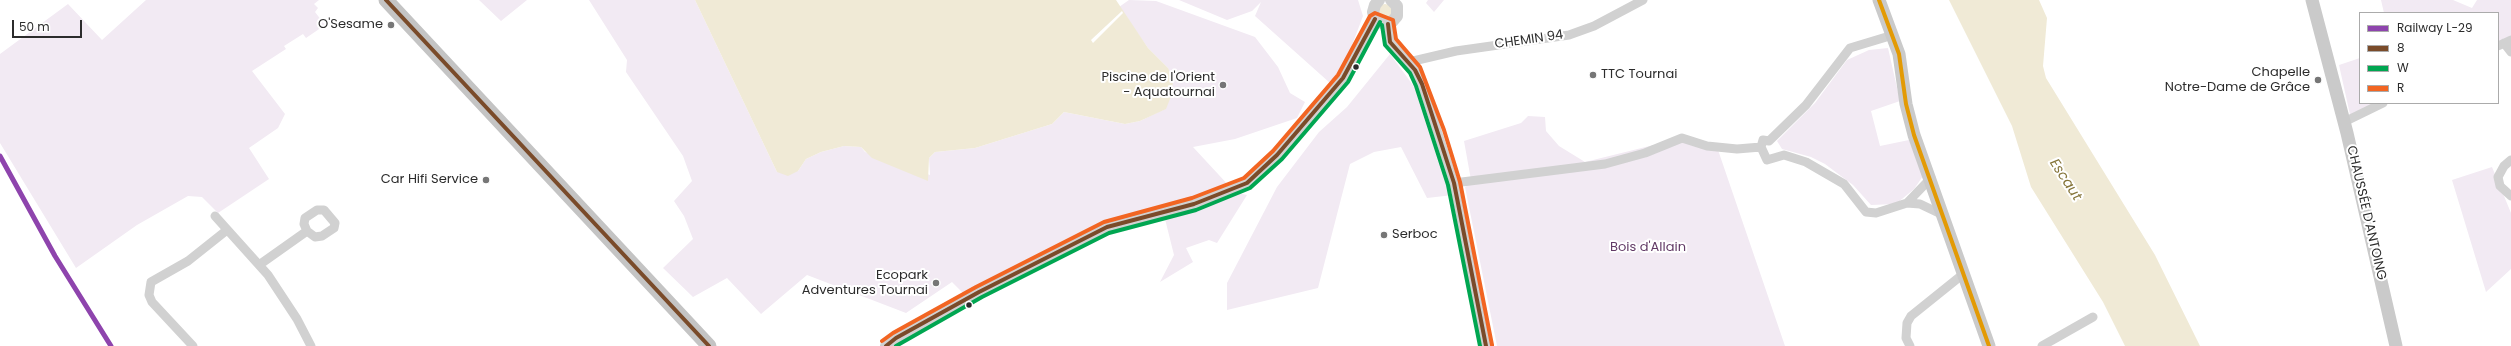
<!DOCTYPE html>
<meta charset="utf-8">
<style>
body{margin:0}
#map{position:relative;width:2511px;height:346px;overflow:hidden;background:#fff;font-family:Poppins,sans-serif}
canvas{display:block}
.legend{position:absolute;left:2359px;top:12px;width:140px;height:92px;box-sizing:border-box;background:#fff;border:1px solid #ababab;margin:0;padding:5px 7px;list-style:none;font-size:12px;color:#2c2c2c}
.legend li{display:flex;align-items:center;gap:8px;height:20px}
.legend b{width:20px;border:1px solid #ababab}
.scale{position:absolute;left:12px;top:20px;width:70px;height:18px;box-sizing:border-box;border:2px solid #2c2c2c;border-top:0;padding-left:5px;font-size:12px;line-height:14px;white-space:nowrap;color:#2c2c2c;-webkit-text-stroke:3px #fff;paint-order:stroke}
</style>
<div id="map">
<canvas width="2511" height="346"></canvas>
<ul class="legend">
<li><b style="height:5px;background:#8e44ad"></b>Railway L-29</li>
<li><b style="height:5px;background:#7a4b2a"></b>8</li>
<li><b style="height:5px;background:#00a651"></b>W</li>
<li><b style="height:5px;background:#f26522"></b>R</li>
</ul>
<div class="scale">50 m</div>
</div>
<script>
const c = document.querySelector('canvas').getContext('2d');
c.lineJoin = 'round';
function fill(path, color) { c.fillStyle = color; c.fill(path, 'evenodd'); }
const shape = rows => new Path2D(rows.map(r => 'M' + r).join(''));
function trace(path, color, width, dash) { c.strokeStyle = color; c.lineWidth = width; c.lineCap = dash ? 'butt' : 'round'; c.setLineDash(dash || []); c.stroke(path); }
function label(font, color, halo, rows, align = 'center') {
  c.font = font + ' Poppins,sans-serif'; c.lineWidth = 4; c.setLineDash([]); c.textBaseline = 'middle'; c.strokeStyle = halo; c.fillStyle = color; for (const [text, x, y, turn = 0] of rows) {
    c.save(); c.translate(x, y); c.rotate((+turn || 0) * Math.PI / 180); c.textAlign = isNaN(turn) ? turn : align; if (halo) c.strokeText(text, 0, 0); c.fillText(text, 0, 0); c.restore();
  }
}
fill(shape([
 [146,0,319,0,314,4,318,8,315,12,325,25,306,38,303,34,284,46,286,49,252,71,285,114,278,128,249,148,269,179,218,213,202,197,188,196,137,225,76,268,0,143,0,54,68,4,102,40],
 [479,0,527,0,501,21],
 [589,0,695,0,777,172,798,171,806,159,821,152,844,146,861,147,865,152,930,175,929,158,935,152,975,148,1052,124,1064,112,1125,124,1140,121,1165,109,1172,94,1168,68,1148,48,1119,7,1129,0,1156,1,1255,37,1278,67,1290,93,1305,102,1297,118,1235,139,1193,147,1231,188,1094,227,965,295,952,282,906,313,807,275,761,314,727,278,693,297,663,268,693,239,684,216,674,201,692,181,683,156,626,72,627,60],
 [1179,0,1358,0,1363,16,1346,61,1330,83,1255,16,1261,2,1252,11,1227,20],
 [1428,0,1444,0,1434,12,1426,3],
 [2381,0,2453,0,2472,8,2477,0,2511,0,2511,40,2498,46,2498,13,2384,13],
 [1888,48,1900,101,1871,111,1880,146,1909,140,1923,176,1914,189,1896,204,1871,205,1853,185,1825,164,1811,157,1782,149,1777,141,1815,103,1847,60,1869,50],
 [1390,54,1421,96,1453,195,1427,198,1401,147,1374,152,1350,164,1318,288,1227,310,1227,283,1277,187,1319,132,1347,107],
 [2360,58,2360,103,2383,103,2351,119,2339,65],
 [1528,116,1545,117,1546,131,1559,146,1585,162,1682,138,1717,147,1785,346,1497,346,1465,187,1470,184,1471,180,1464,141,1521,123],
 [2492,167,2511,213,2511,269,2486,292,2452,180],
 [1238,193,1247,195,1217,243,1209,240,1186,248,1193,262,1160,282,1174,255,1164,215]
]), '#f2eaf3');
fill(shape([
 [695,0,1116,0,1148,48,1168,68,1173,78,1172,94,1166,109,1140,121,1125,124,1064,112,1052,124,975,148,935,152,929,158,928,181,872,158,861,147,844,146,821,152,806,159,798,171,788,176,777,172],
 [1949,0,2039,0,2047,18,2043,66,2046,78,2155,255,2200,346,2125,346,2103,302,2031,187,2012,126],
 '1378 11a7 7 0 1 1 14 0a7 7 0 1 1-14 0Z'
]), '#f0ead6');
fill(shape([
 [1122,11,1123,13,1093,43,1091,40]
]), '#fff');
trace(shape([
 [1388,24,1390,42,1415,70,1422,84,1454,183,1486,346],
 [2504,43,2511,52],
 [2498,46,2511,40],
 [1409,62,1456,51,1569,35,1594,26,1643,0],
 [2344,122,2383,103],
 [1761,147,1763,140,1769,141,1806,105,1850,48,1893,35],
 [2511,160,2504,166,2498,177,2500,186,2511,196],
 [1454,183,1605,164,1645,153,1682,138,1707,146,1737,149,1761,147,1767,160,1784,155,1806,162,1844,184,1866,212,1876,213,1907,203,1920,204,1941,214],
 [1907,203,1931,178],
 [215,216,268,275,297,319,311,346],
 [259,265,307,231,315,237,322,236,334,228,335,223,324,210,317,210,305,218,304,224,307,231],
 [193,346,152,302,149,295,151,282,188,261,227,230],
 [1910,346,1906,338,1907,323,1911,316,1962,275],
 [2042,346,2093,317]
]), '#d1d1d1', 9);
trace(shape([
 [1379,0,1375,5,1373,12,1375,19,1384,24,1391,23,1397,16,1397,6,1391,0],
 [886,346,896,338,979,292,1107,227,1194,204,1247,183,1277,155,1343,78,1375,19]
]), '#d1d1d1', 12);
trace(shape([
 [1879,0,1899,54,1906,104,1914,135,1989,346],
 [2312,0,2347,133,2396,346]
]), '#cacaca', 13);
trace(shape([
 [386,0,709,346]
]), '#c4c4c4', 15);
trace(shape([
 [386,0,709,346],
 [1388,24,1390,42,1415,70,1422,84,1454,183,1486,346],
 [886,346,896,338,979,292,1107,227,1194,204,1247,183,1277,155,1343,78,1375,19]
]), '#7a4b2a', 4);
trace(shape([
 [1382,25,1385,45,1410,73,1416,86,1448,185,1480,346],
 [896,346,982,297,1109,233,1196,210,1250,188,1282,159,1348,82,1380,22]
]), '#00a651', 4);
trace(shape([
 [882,341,893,333,976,287,1104,222,1192,198,1244,178,1273,151,1338,75,1370,16,1375,13,1393,20,1396,39,1420,67,1444,130,1460,182,1492,345]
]), '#f26522', 4);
trace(shape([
 [1879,0,1899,54,1906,104,1914,135,1989,346]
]), '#e39a04', 4);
trace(shape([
 [0,156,55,256,111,346]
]), '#8e44ad', 5);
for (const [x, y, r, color] of [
 [391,25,4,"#767676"],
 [1356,67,3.5,"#2c2c2c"],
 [1593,75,4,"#767676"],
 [2318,80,4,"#767676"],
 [1223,85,4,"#767676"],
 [486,180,4,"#767676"],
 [1384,235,4,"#767676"],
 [936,283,4,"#767676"],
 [969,305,3.5,"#2c2c2c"]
]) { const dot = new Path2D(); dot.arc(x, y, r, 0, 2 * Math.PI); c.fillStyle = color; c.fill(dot); trace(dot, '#fff', 1.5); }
label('13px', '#2c2c2c', '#fff', [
 ["O'Sesame",383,25],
 ["Chapelle",2310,73],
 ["Notre-Dame de Grâce",2310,88],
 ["TTC Tournai",1601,75,"left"],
 ["Piscine de l'Orient",1215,78],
 ["- Aquatournai",1215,93],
 ["Car Hifi Service",478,180],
 ["Serboc",1392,235,"left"],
 ["Ecopark",928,276],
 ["Adventures Tournai",928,291]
], 'right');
label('13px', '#2c2c2c', '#fff', [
 ["CHEMIN 94",1529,40,-8],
 ["CHAUSSÉE D'ANTOING",2366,213,77]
]);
label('13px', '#623a66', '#fff', [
 ["Bois d'Allain",1648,248]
]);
label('italic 14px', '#85753a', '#fff', [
 ["Escaut",2065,180,57]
]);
</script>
